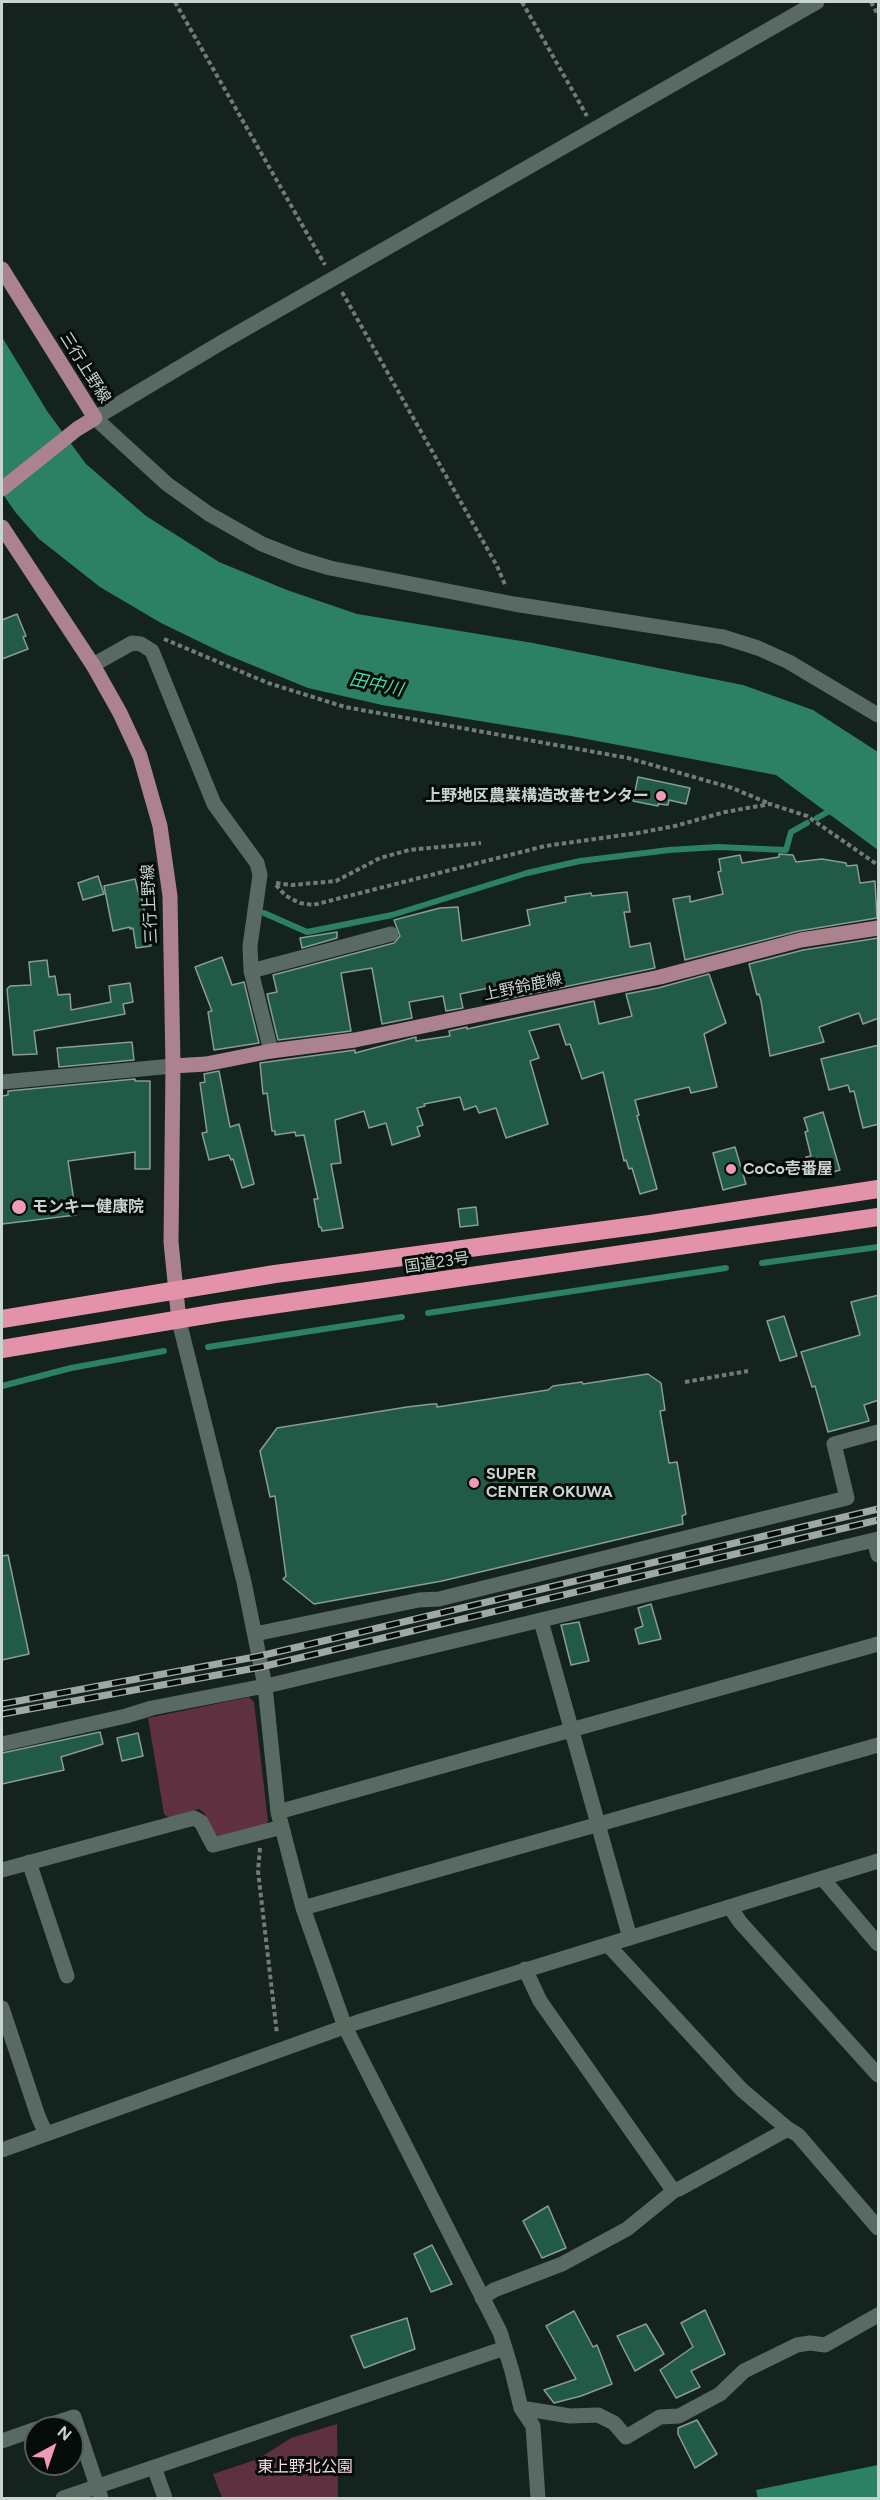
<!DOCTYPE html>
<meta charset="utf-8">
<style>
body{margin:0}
#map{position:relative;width:880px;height:2500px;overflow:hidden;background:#14231d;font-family:Figtree,sans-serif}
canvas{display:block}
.frame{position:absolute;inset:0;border:3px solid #cad4cf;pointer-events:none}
.north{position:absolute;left:24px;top:2416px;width:60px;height:60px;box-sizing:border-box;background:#050b08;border:2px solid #545b58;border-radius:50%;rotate:40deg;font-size:16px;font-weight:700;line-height:24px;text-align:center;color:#cad4cf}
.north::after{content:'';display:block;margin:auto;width:21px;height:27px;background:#f19ab4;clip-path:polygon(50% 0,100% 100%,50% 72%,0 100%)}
</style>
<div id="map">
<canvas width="880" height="2500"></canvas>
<div class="frame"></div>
<div class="north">N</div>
</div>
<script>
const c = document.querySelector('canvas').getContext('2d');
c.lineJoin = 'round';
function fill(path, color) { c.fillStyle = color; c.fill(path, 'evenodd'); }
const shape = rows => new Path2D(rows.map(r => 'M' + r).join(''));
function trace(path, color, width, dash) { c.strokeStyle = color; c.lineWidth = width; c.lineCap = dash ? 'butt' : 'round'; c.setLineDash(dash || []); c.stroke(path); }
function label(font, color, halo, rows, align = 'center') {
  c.font = font + ' Figtree,"Noto Sans JP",sans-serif'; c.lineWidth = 6; c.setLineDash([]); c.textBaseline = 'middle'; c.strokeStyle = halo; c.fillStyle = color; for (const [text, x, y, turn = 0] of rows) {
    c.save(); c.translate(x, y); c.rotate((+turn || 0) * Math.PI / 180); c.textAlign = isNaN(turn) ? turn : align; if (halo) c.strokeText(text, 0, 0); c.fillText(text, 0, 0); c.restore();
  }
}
fill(shape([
 [249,1697,254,1702,268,1821,262,1829,218,1838,211,1831,205,1814,199,1809,169,1818,164,1814,148,1718],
 [337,2424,338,2498,222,2498,213,2474,258,2459,291,2438]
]), '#5f303f');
fill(shape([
 [2,337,47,411,86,464,146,516,219,562,287,590,357,614,533,643,743,685,813,710,878,752,878,850,776,775,571,736,382,705,308,688,225,654,161,623,100,587,39,539,16,513,2,493],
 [878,2465,878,2498,758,2498,756,2490]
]), '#2c8063');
trace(shape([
 [817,818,835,808],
 [264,913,307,932,392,915,527,873,580,861,669,850,718,847,786,850,791,832,807,823],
 [762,1263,878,1247],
 [428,1313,726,1268],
 [208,1347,402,1317],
 [2,1386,71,1368,164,1351]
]), '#2c8063', 6);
const building = shape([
 [17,614,26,636,23,637,28,649,2,659,2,620,17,614],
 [638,777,690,788,686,804,669,800,668,805,658,804,658,806,633,801,638,777],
 [779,854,793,855,796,862,822,859,846,863,847,866,857,865,860,883,875,881,877,918,799,931,685,960,673,899,690,896,690,902,723,894,718,872,721,871,719,859,740,855,742,863,779,857,779,854],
 [98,876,104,894,83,900,78,883,98,876],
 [135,879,139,895,141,894,151,946,136,948,133,928,130,929,130,927,113,931,104,886,135,879],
 [627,892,630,912,624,912,630,947,650,943,655,968,501,1000,498,986,460,994,463,1008,446,1011,443,996,409,1002,412,1018,382,1024,372,968,341,973,351,1031,278,1040,267,994,277,992,273,975,394,943,400,936,394,920,440,908,458,907,462,941,530,925,527,910,566,902,565,897,591,893,592,896,627,892],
 [337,932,337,938,302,948,300,938,337,932],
 [878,938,879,1018,863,1024,859,1013,819,1027,824,1042,770,1056,761,1001,759,994,757,995,749,964,803,950,878,938],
 [222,957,232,985,244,982,259,1043,214,1050,208,1012,212,1011,195,967,222,957],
 [47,960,49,977,55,976,58,995,70,994,71,1010,111,1002,109,986,130,983,133,1002,123,1004,125,1014,34,1031,37,1054,13,1055,7,989,10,986,31,985,29,962,47,960],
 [709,974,726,1023,704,1034,717,1087,691,1093,689,1087,635,1100,639,1115,637,1116,657,1189,640,1194,632,1168,629,1169,626,1160,624,1161,603,1072,582,1079,570,1044,566,1045,559,1024,529,1031,539,1058,530,1061,548,1124,506,1138,496,1108,479,1113,476,1106,464,1110,460,1097,424,1104,425,1106,417,1108,423,1125,417,1127,420,1136,392,1145,386,1123,369,1128,364,1111,335,1120,341,1163,331,1164,343,1228,322,1231,321,1227,319,1227,314,1199,318,1199,304,1135,296,1136,295,1132,275,1135,275,1131,272,1131,267,1093,263,1094,260,1063,355,1050,355,1053,416,1037,416,1041,450,1036,449,1031,467,1027,467,1029,594,1001,599,1024,632,1016,626,994,658,988,709,974],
 [132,1042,134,1060,59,1067,57,1048,132,1042],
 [879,1045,879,1124,863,1128,854,1091,850,1092,848,1085,829,1090,821,1059,879,1045],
 [219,1071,230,1127,239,1124,254,1184,242,1188,233,1159,231,1160,229,1155,209,1160,202,1133,207,1132,200,1083,205,1082,204,1074,219,1071],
 [135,1079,135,1081,150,1081,150,1169,135,1169,135,1152,68,1161,76,1215,2,1224,2,1096,8,1095,8,1091,135,1079],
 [823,1112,840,1170,817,1177,815,1171,811,1173,806,1157,811,1156,805,1132,808,1131,804,1118,823,1112],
 [735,1147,746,1184,723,1190,713,1153,735,1147],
 [476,1207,478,1225,460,1227,458,1209,476,1207],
 [879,1295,879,1400,864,1405,869,1421,828,1432,815,1386,812,1387,801,1352,860,1335,851,1302,879,1295],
 [784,1316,797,1356,780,1361,767,1321,784,1316],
 [648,1374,661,1383,665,1410,660,1411,669,1463,677,1462,686,1514,682,1516,683,1524,442,1581,314,1604,283,1579,286,1576,275,1496,270,1497,260,1451,277,1428,407,1407,432,1404,437,1404,437,1407,548,1390,553,1386,582,1382,583,1384,648,1374],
 [8,1555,29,1654,2,1660,2,1556,8,1555],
 [651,1604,661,1639,639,1644,635,1629,643,1626,638,1608,651,1604],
 [579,1622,589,1661,571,1665,561,1625,579,1622],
 [100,1732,103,1744,61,1757,64,1770,2,1784,2,1753,100,1732],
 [138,1733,143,1756,122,1761,117,1738,138,1733],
 [548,2206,566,2248,542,2258,523,2221,548,2206],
 [432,2245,452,2284,431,2292,414,2254,432,2245],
 [705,2310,725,2354,691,2371,700,2387,676,2398,660,2370,693,2347,681,2323,705,2310],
 [574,2311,593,2347,597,2345,612,2384,581,2396,554,2403,544,2390,576,2379,546,2326,574,2311],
 [407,2318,415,2349,364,2368,351,2336,407,2318],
 [646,2324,664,2354,635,2371,617,2336,646,2324],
 [697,2420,717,2454,695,2468,678,2434,678,2428,697,2420]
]);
fill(building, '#215b47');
trace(building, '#8a9c94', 1.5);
trace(shape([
 [175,2,325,265],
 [522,2,587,116],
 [871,2,878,15],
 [342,292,497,566,506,587],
 [164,639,268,683,345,707,628,758,732,788,768,803],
 [276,883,292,885,336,881,380,858,409,850,481,843],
 [276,885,286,896,300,903,313,905,545,846,638,833,675,826,725,812,770,804,807,816,878,865],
 [685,1382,748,1371],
 [260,1848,258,1871,277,2034]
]), '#707c77', 4, [4.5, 3]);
trace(shape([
 [817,2,224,341,95,418,167,484,209,514,262,544,300,559,330,568,514,604,723,637,758,648,789,662,878,715],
 [93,665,132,643,141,644,152,651,214,804,257,863,260,875,250,946,251,971,271,1051],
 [251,971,391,934],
 [2,1082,173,1066],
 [179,1321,244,1582,265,1686,278,1812,303,1908,345,2027,500,2332,512,2371,521,2408,533,2426,538,2498],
 [874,1540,878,1555],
 [541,1621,630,1938],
 [255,1634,419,1600,439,1599,847,1498,834,1444,878,1432],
 [2,1744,126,1716,152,1708,275,1684,878,1539],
 [278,1812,878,1644],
 [29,1862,67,1976],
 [2,1870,194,1818,201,1822,213,1845,282,1827],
 [823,1879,878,1944],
 [730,1907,740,1922,878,2075],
 [303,1908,878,1745],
 [525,1969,540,2001,670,2186,675,2190,679,2189,788,2129,742,2090,608,1945],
 [2,2008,38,2116,46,2134],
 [788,2129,798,2135,878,2228],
 [2,2150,358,2022,878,1861],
 [482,2298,494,2290,562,2264,627,2229,675,2190],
 [521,2408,570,2416,598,2415,614,2423,626,2437,660,2417,679,2416,720,2394,744,2371,797,2345,810,2343,825,2345,878,2315],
 [40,2428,74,2417,101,2498],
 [2,2441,36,2429],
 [154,2467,165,2498],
 [63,2498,505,2348]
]), '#596a63', 15);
trace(shape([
 [2,269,95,418,77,429,2,489],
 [2,527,93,665,120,713,140,756,160,826,170,896,173,1066,171,1242,179,1321],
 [173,1066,206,1064,271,1051,355,1040,660,977,801,940,878,928]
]), '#ac828e', 15);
trace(shape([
 [2,1319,275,1274,650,1224,878,1189],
 [2,1349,223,1312,878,1217]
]), '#e392aa', 18);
const rail = shape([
 [2,1704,260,1656,878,1509],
 [2,1714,261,1667,878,1520]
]);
trace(rail, '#9ea9a3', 7);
trace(rail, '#050b08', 4.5, [14]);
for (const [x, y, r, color] of [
 [661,796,6,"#f19ab4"],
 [731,1169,6,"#f19ab4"],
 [19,1207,8,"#f19ab4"],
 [474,1483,6,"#f19ab4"]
]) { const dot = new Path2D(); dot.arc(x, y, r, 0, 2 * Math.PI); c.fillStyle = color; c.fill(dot); trace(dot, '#050b08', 2); }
label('16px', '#cad4cf', '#050b08', [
 ["三行上野線",85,368,58],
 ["三行上野線",150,904,-93],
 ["上野鈴鹿線",523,987,-12],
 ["国道23号",437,1263,-8]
]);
label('bold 16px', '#cad4cf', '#050b08', [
 ["上野地区農業構造改善センター",649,796,"right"],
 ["CoCo壱番屋",743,1169],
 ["モンキー健康院",32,1207],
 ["SUPER",486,1474],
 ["CENTER OKUWA",486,1492]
], 'left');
label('16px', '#f2d9df', '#050b08', [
 ["東上野北公園",305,2467]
]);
label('italic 18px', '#44dcaa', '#050b08', [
 ["田中川",376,685,12]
]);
</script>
